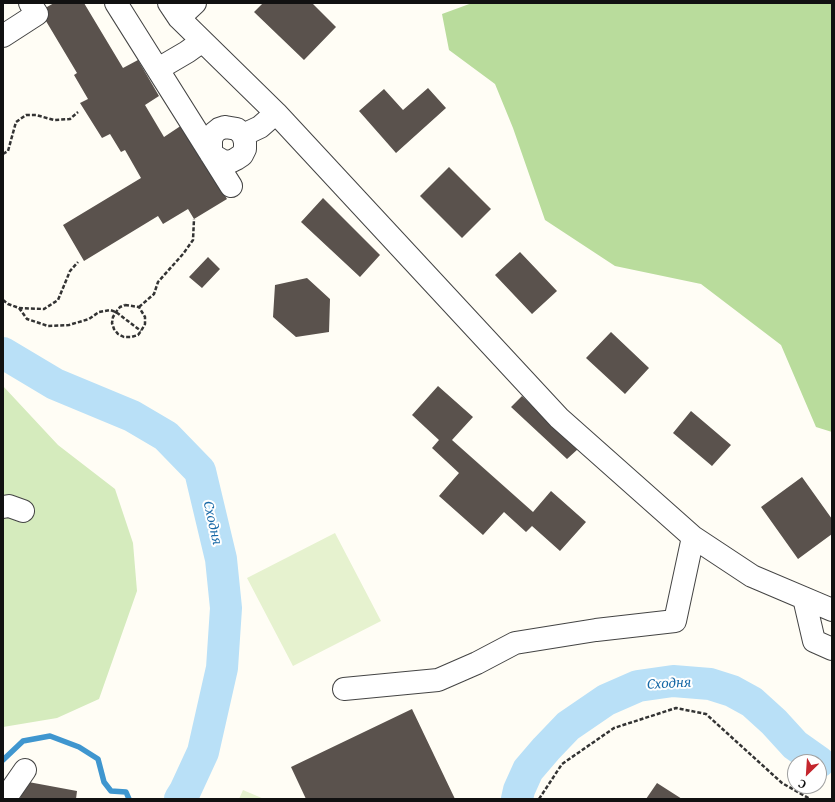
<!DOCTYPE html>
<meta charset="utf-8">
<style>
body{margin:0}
#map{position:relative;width:835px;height:802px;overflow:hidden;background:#fffdf5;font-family:"Noto Serif",serif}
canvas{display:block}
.frame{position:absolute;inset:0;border:4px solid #111;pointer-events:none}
.north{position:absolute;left:787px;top:754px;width:40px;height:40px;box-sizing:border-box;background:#fff;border:1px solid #a0a0a0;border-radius:50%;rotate:205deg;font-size:11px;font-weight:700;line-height:16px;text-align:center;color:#111}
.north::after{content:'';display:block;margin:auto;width:14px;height:18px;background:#c4262e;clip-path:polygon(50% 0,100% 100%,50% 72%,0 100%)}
</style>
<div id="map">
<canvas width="835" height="802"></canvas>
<div class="frame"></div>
<div class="north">С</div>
</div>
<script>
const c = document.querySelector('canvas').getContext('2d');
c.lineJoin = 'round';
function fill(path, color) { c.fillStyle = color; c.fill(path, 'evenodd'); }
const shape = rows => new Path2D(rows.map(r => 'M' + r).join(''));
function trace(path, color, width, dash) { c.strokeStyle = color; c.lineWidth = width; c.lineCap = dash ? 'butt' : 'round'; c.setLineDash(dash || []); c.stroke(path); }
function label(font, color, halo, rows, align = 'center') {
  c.font = font + ' "Noto Serif",serif'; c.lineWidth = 4; c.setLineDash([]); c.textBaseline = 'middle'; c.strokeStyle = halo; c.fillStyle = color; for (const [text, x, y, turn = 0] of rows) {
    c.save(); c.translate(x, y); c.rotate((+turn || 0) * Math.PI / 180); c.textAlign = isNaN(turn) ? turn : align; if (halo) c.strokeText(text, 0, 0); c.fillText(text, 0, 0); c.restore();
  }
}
fill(shape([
 [3,386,58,445,115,489,133,543,137,591,99,699,57,718,3,727]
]), '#d5ebbd');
fill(shape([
 [472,3,832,3,832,432,816,427,781,345,701,284,615,266,545,220,513,128,495,84,449,50,442,14]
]), '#b9dc9c');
fill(shape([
 [335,533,381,621,293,666,247,578],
 [243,790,264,799,239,799]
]), '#e6f2cf');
trace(shape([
 [3,760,23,741,50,736,79,747,98,759,104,782,111,791,126,792,129,799]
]), '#3f96cf', 5.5);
trace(shape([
 [3,353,55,384,132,416,166,436,200,471,221,559,226,608,222,668,203,752,185,791,180,799],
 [517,799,519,790,528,770,546,749,568,726,606,700,638,686,673,681,710,684,732,691,752,702,774,722,795,745,819,762]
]), '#b9e0f7', 32);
fill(shape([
 [54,3,84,3,123,68,138,60,159,96,145,105,164,137,182,125,227,199,194,219,188,209,163,224,158,216,84,261,63,225,141,178,125,150,121,152,110,134,102,138,80,103,88,99,74,75,77,73,40,11],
 [263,3,312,3,336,27,304,60,254,12],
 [428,88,446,108,396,153,359,111,384,89,403,110],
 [449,167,491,209,462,238,420,196],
 [323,198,380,255,360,277,301,222],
 [520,252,557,291,532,314,495,275],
 [208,257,220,269,202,288,189,277],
 [307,278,330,299,329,332,296,337,273,317,275,285],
 [611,332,649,368,625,394,586,358],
 [438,386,473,417,452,440,533,512,551,491,586,522,560,551,532,526,526,532,504,512,483,535,439,496,459,473,432,448,439,440,412,415],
 [522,396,578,449,567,459,511,407],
 [691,411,731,445,712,466,673,433],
 [802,477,832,519,832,534,798,559,761,507],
 [412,709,455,799,306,799,291,767],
 [23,781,77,791,76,799,20,799],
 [657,783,682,799,646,799]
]), '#5a524d');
const minor = shape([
 [116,3,231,186],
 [169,3,179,18,276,113,559,418,693,537,752,576,832,610],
 [179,18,195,3],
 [3,36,37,14,30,3],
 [158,69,187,52,201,42],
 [225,127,237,129,243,135,245,142,245,149,242,155,236,159,230,162,223,161,211,154,211,139,214,133,219,129,225,127],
 [243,135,260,127,276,113],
 [3,507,9,506,23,511],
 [804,598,814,641,832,649],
 [344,689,438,680,477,663,515,643,596,630,675,621,693,537],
 [5,799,25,770]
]);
trace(minor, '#444', 24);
trace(shape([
 [3,154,8,151,16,122,26,115,36,115,54,120,70,119,78,112],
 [3,300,8,304,19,308,44,309,58,300,70,271,78,262],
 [125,305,139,307,145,317,145,324,141,331,138,335,131,337,124,337,118,334,114,329,112,323,113,317,116,312,120,307,125,305],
 [139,307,154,294,158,282,183,254,193,240,194,219],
 [19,308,27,319,48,326,69,325,89,319,99,312,110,310,116,312,141,331],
 [539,799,562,764,614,728,676,708,706,714,782,783,810,799]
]), '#333', 2.5, [4, 2]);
trace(minor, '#fff', 22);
label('italic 13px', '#1768a6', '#fff', [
 ["Сходня",212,523,77],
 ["Сходня",669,684,-3]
]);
</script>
